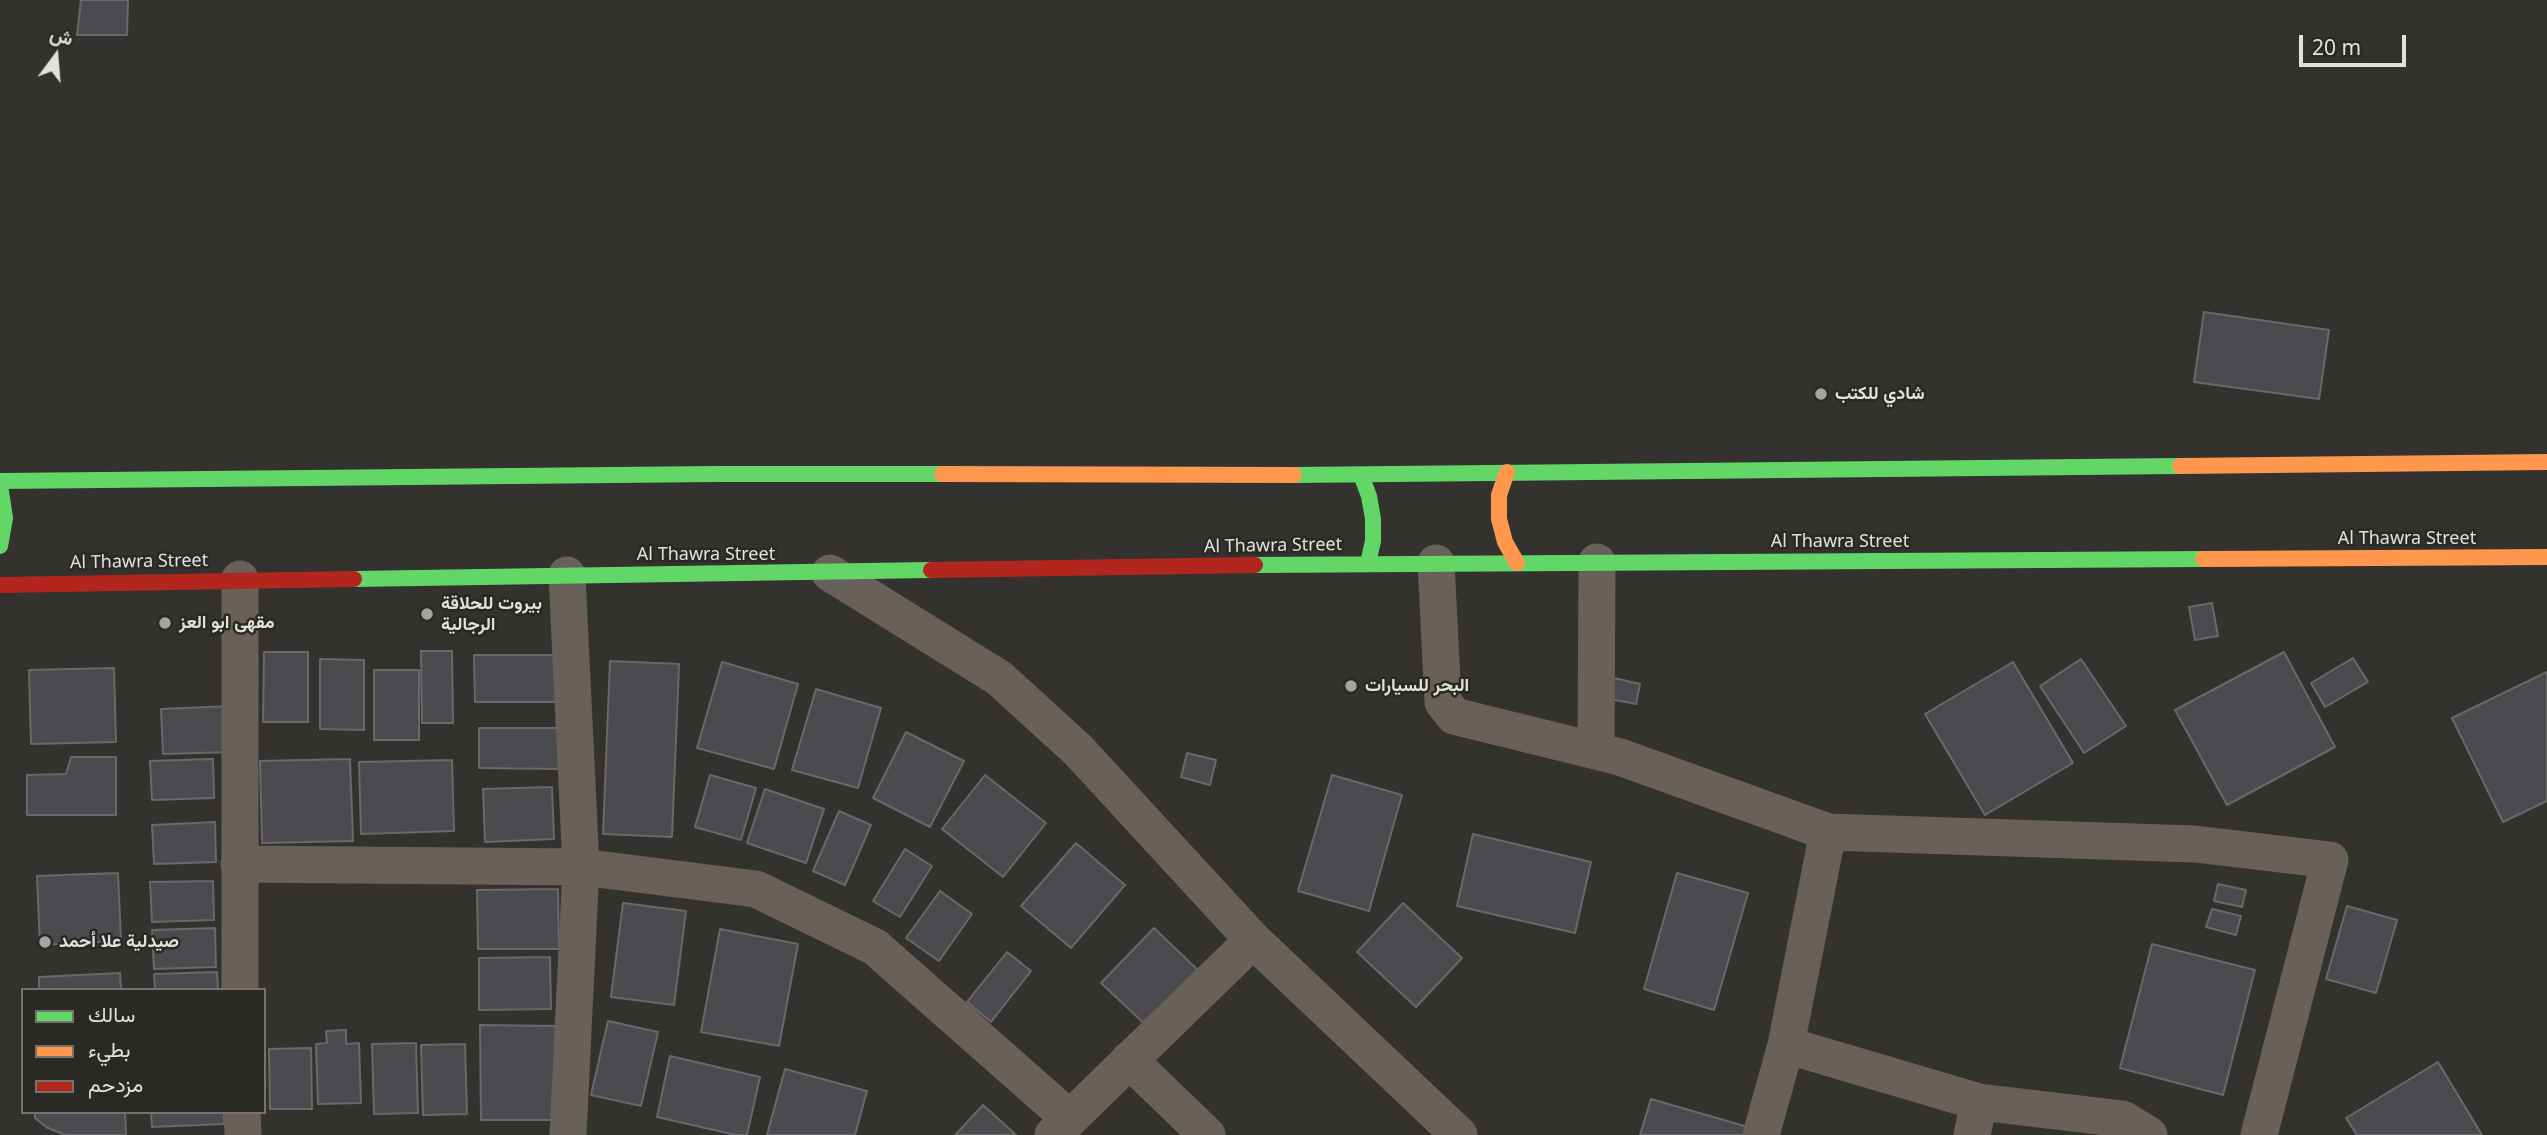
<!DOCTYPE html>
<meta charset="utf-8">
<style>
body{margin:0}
#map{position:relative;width:2547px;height:1135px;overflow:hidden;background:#33322f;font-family:"Noto Sans",Vazirmatn,sans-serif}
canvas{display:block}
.legend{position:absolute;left:21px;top:988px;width:245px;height:126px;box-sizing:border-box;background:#2a2924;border:2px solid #74736e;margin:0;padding:9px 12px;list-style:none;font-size:21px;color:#e2e1de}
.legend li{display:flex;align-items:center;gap:14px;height:35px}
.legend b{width:35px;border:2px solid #74736e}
.north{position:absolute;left:21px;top:21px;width:70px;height:70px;-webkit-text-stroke:5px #2a2924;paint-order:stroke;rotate:16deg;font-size:19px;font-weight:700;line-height:28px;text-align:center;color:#e2e1de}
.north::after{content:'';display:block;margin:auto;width:24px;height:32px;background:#e2e1de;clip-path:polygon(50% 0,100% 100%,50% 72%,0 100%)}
.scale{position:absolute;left:2299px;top:35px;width:107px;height:32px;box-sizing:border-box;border:4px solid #e2e1de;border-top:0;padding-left:9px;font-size:21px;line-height:24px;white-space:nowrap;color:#e2e1de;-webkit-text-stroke:5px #2a2924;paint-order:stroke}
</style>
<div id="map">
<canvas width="2547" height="1135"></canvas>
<ul class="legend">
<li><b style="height:9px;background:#63d668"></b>سالك</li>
<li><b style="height:9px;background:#ff974d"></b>بطيء</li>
<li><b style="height:9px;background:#b3261e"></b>مزدحم</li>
</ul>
<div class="north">ش</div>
<div class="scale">20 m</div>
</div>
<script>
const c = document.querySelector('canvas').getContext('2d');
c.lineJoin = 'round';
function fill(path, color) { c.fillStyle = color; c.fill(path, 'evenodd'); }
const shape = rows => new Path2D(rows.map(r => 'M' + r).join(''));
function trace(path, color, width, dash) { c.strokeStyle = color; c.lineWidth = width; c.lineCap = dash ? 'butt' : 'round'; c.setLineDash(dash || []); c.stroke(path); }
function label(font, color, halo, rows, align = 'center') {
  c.font = font + ' "Noto Sans",Vazirmatn,sans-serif'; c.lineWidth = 5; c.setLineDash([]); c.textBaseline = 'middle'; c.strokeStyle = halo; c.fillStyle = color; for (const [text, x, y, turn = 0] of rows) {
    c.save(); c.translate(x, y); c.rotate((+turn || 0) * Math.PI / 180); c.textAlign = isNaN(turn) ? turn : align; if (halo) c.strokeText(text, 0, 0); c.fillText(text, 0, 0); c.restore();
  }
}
const building = shape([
 [81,0,128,0,127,35,77,35,81,0],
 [2204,312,2329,330,2319,399,2194,382,2204,312],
 [2212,603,2218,636,2195,640,2189,607,2212,603],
 [421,651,452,651,453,723,422,723,421,651],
 [264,652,308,652,308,722,263,722,264,652],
 [2284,652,2335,747,2227,805,2175,710,2284,652],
 [474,655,557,655,557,702,475,702,474,655],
 [2353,658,2368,682,2325,707,2311,683,2353,658],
 [320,659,364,660,364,730,320,729,320,659],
 [2081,659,2126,726,2084,753,2040,686,2081,659],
 [610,661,679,664,672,837,603,834,610,661],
 [722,662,798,684,774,769,697,748,722,662],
 [2013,662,2073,763,1985,815,1925,714,2013,662],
 [114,668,116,742,31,744,29,670,114,668],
 [374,670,419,670,419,740,374,740,374,670],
 [2547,672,2547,801,2503,822,2452,718,2547,672],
 [1614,678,1640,684,1636,704,1610,699,1614,678],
 [816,689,881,708,858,788,792,770,816,689],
 [230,706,231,752,163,754,161,709,230,706],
 [479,728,560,728,560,769,479,768,479,728],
 [906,732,964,761,930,827,873,798,906,732],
 [1187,753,1216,760,1210,785,1181,777,1187,753],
 [71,757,116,757,116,815,27,815,27,775,66,774,71,757],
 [213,759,214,798,152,800,150,761,213,759],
 [350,759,353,841,262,843,260,761,350,759],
 [452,760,454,831,361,834,359,762,452,760],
 [710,775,756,788,741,840,695,827,710,775],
 [985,775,1046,823,1003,877,942,829,985,775],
 [1332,775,1402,795,1369,911,1298,891,1332,775],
 [552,787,554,839,485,842,483,789,552,787],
 [765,789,824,809,806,863,747,843,765,789],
 [839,811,871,825,845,885,813,871,839,811],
 [215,822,216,862,154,864,152,825,215,822],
 [1473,834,1591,862,1575,933,1457,906,1473,834],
 [1076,843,1125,885,1071,948,1021,906,1076,843],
 [905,849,932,866,900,917,873,901,905,849],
 [118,873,121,941,40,945,37,876,118,873],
 [1677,873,1748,893,1714,1010,1644,989,1677,873],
 [213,881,214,920,152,922,150,882,213,881],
 [2218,884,2246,890,2242,907,2214,901,2218,884],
 [558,889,559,949,478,949,477,890,558,889],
 [940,891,972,914,939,961,906,938,940,891],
 [623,903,686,911,674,1005,611,997,623,903],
 [1403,903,1462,958,1416,1007,1357,952,1403,903],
 [2347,906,2397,920,2376,993,2326,979,2347,906],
 [2212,909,2241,916,2236,935,2206,927,2212,909],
 [215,928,216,967,154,969,152,930,215,928],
 [1154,928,1202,974,1150,1029,1101,983,1154,928],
 [720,929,798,944,779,1046,701,1032,720,929],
 [2152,944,2255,970,2223,1095,2120,1068,2152,944],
 [1007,952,1031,971,991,1022,967,1002,1007,952],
 [550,957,551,1009,479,1010,479,958,550,957],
 [217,972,218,990,155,990,154,974,217,972],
 [120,973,121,990,39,990,39,977,120,973],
 [608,1021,658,1032,641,1106,591,1095,608,1021],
 [480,1025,556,1026,556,1120,481,1120,480,1025],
 [346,1030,346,1044,359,1043,361,1103,318,1104,316,1044,327,1043,326,1031,346,1030],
 [416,1043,418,1113,374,1114,372,1044,416,1043],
 [465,1044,467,1114,423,1115,421,1045,465,1044],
 [311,1048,312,1109,270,1109,269,1049,311,1048],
 [670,1056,760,1077,747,1135,736,1135,657,1117,670,1056],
 [2438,1062,2482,1135,2357,1135,2346,1118,2438,1062],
 [785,1069,867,1091,855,1135,767,1135,785,1069],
 [1651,1099,1748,1127,1746,1135,1640,1135,1651,1099],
 [983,1105,1016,1135,955,1135,983,1105],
 [35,1112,125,1112,126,1135,65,1135,46,1127,35,1118,35,1112],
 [151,1112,224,1112,224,1124,152,1127,151,1112]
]);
fill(building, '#4b4a4f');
trace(building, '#696969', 2);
trace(shape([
 [1436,563,1443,702,1454,716,1620,757,1828,832],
 [830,573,999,678,1078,750,1253,940,1459,1135],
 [567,575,581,867,568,1135],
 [240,579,240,990],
 [1596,750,1597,562],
 [239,864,581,867,756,889,875,947,1069,1118],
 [1786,1045,1828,832,2195,844,2330,860,2259,1135],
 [1129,1060,1207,1135],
 [242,1112,243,1135],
 [1053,1135,1253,940],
 [1761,1135,1786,1045,1979,1102,2123,1119,2149,1135],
 [1972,1135,1979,1102]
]), '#686059', 37);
trace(shape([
 [1294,475,2180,466],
 [1361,475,1369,496,1373,519,1373,541,1368,563],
 [0,481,717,474,942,474],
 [0,485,5,518,0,546],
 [1255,565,2203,559],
 [354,579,931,570]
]), '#63d668', 16);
trace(shape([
 [2180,466,2547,462],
 [1507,472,1499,495,1499,519,1505,542,1517,563],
 [942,474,1294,475],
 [2203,559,2547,557]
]), '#ff974d', 16);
trace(shape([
 [931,570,1255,565],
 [0,585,354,579]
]), '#b3261e', 16);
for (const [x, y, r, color] of [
 [1821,394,7,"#a5a4a1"],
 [427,614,7,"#a5a4a1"],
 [165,623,7,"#a5a4a1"],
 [1351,686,7,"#a5a4a1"],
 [45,942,7,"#a5a4a1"]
]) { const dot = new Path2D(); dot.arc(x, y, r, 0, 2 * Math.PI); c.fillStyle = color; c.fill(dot); trace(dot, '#2a2924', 2.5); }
label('bold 18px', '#e2e1de', '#2a2924', [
 ["شادي للكتب",1835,394],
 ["بيروت للحلاقة",441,604],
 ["الرجالية",441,625],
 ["مقهى ابو العز",179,623],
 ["البحر للسيارات",1365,686],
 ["صيدلية علا أحمد",59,942]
], 'left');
label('18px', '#e2e1de', '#2a2924', [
 ["Al Thawra Street",2407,539],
 ["Al Thawra Street",1840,542],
 ["Al Thawra Street",1273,546,-1],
 ["Al Thawra Street",706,555],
 ["Al Thawra Street",139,562,-1]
]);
</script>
